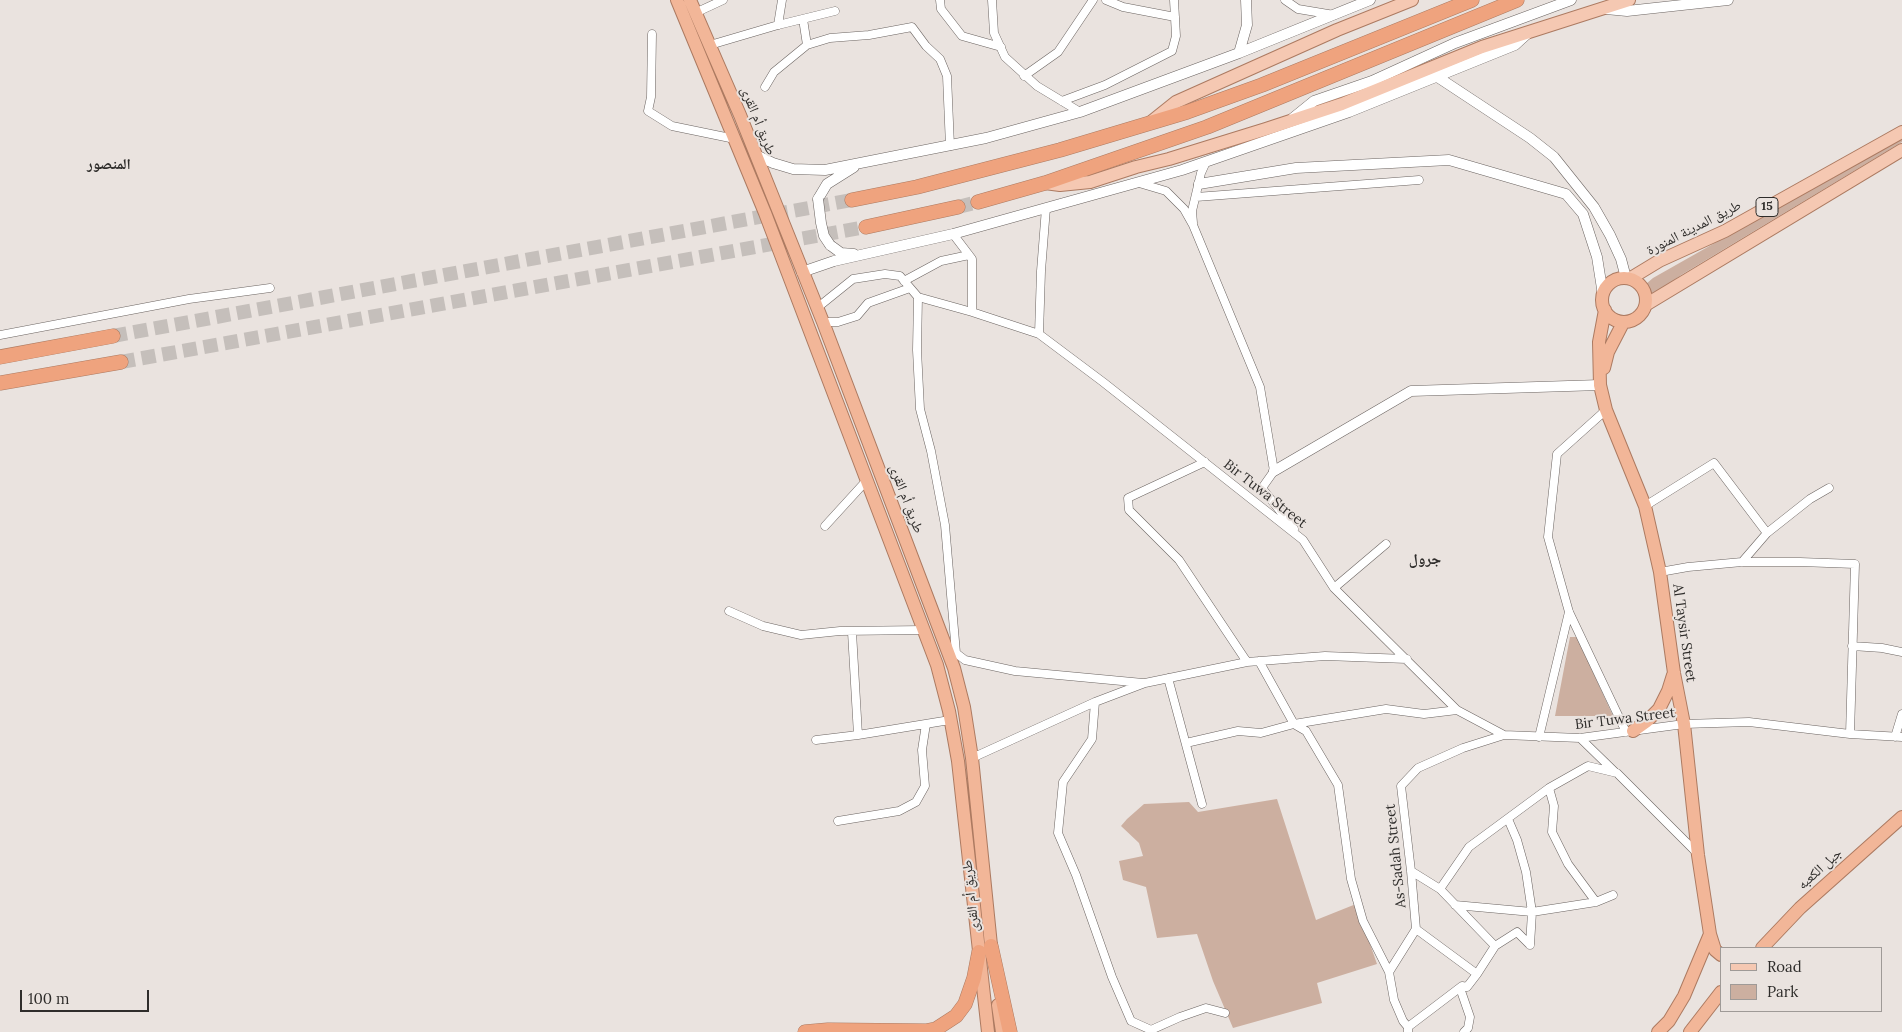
<!DOCTYPE html>
<meta charset="utf-8">
<style>
body{margin:0}
#map{position:relative;width:1902px;height:1032px;overflow:hidden;background:#eae3df;font-family:Lora,serif}
canvas{display:block}
.legend{position:absolute;left:1720px;top:947px;width:162px;height:65px;box-sizing:border-box;background:#eae3df;border:1px solid #9f9a97;margin:0;padding:6px 9px;list-style:none;font-size:15px;color:#2f2d2b}
.legend li{display:flex;align-items:center;gap:10px;height:25px}
.legend b{width:25px;border:1px solid #9f9a97}
.scale{position:absolute;left:20px;top:990px;width:129px;height:22px;box-sizing:border-box;border:2px solid #2f2d2b;border-top:0;padding-left:6px;font-size:15px;line-height:18px;white-space:nowrap;color:#2f2d2b;-webkit-text-stroke:4px #eae3df;paint-order:stroke}
</style>
<div id="map">
<canvas width="1902" height="1032"></canvas>
<ul class="legend">
<li><b style="height:6px;background:#f5c8b2"></b>Road</li>
<li><b style="height:14px;background:#ccafa0"></b>Park</li>
</ul>
<div class="scale">100 m</div>
</div>
<script>
const c = document.querySelector('canvas').getContext('2d');
c.lineJoin = 'round';
function fill(path, color) { c.fillStyle = color; c.fill(path, 'evenodd'); }
const shape = rows => new Path2D(rows.map(r => 'M' + r).join(''));
function trace(path, color, width, dash) { c.strokeStyle = color; c.lineWidth = width; c.lineCap = dash ? 'butt' : 'round'; c.setLineDash(dash || []); c.stroke(path); }
function label(font, color, halo, rows, align = 'center') {
  c.font = font + ' Lora,"Noto Naskh Arabic",serif'; c.lineWidth = 4; c.setLineDash([]); c.textBaseline = 'middle'; c.strokeStyle = halo; c.fillStyle = color; for (const [text, x, y, turn = 0] of rows) {
    c.save(); c.translate(x, y); c.rotate((+turn || 0) * Math.PI / 180); c.textAlign = isNaN(turn) ? turn : align; if (halo) c.strokeText(text, 0, 0); c.fillText(text, 0, 0); c.restore();
  }
}
fill(shape([
 [1902,137,1902,142,1681,275,1657,293,1652,293,1646,287,1646,284,1653,278],
 [1570,637,1577,637,1613,716,1555,716],
 [1277,799,1316,920,1356,904,1377,964,1317,983,1322,1003,1233,1028,1213,981,1197,934,1157,938,1146,887,1123,880,1119,861,1143,856,1139,843,1121,826,1127,819,1144,804,1189,802,1198,812]
]), '#ccafa0');
trace(shape([
 [958,207,978,202],
 [113,336,852,200],
 [121,362,866,227]
]), '#c5bfbb', 14, [14, 7]);
const minor = shape([
 [940,0,941,9,962,36,1001,47],
 [992,0,994,33,1005,57,1037,86,1080,112],
 [1106,0,1123,7,1175,17],
 [1285,0,1298,9,1334,15],
 [695,13,723,0],
 [803,19,807,45,830,38,869,35,912,27,926,46,940,59,947,76,950,146],
 [778,25,782,0],
 [652,34,651,97,648,111,672,126,735,139],
 [710,45,778,25,835,11],
 [1024,76,1058,52,1093,0],
 [765,87,774,72,807,45],
 [1062,101,1105,85,1172,51,1176,36,1174,0],
 [1139,183,1166,191,1184,209,1193,225,1260,387,1274,471,1262,488,1294,529],
 [1196,197,1419,180],
 [1046,208,1041,271,1039,334,1103,382,1303,540,1334,588,1457,710,1504,735,1580,738,1684,724,1749,722,1850,734,1902,737],
 [1193,223,1192,211,1201,173,1206,162],
 [953,234,972,259,972,312,1039,334],
 [904,281,941,261,969,255],
 [918,297,972,312],
 [817,308,853,279,885,274,900,276,918,297,917,350,920,409,931,451,945,525,956,653],
 [823,322,838,322,857,316,868,303,910,288],
 [0,335,189,299,270,288],
 [1606,410,1557,454,1548,537,1569,612,1626,732],
 [1205,462,1128,498,1129,510,1179,560,1247,662],
 [1645,506,1714,463,1767,533],
 [825,526,867,480],
 [1742,562,1767,533,1810,499,1829,488],
 [1660,572,1688,567,1742,562,1800,562,1855,564,1850,734],
 [1334,588,1386,544],
 [729,611,763,626,801,635,840,631,924,630],
 [852,632,858,735],
 [1852,646,1882,648,1902,652],
 [952,650,965,660,1015,671,1143,683],
 [1259,661,1294,724,1306,731,1338,785,1351,879,1363,921,1389,972,1394,1000,1403,1021,1408,1027,1408,1032],
 [1168,678,1202,804],
 [1095,702,1092,739,1063,782,1058,833,1076,875,1112,977,1131,1021,1151,1030,1180,1017,1206,1008,1225,1013],
 [1539,737,1569,612],
 [1895,737,1902,714],
 [1580,738,1615,772],
 [816,740,858,735,950,720],
 [1186,743,1238,731,1261,733,1294,724,1386,709,1424,714,1457,710],
 [972,758,1095,702,1145,683,1247,662,1325,656,1407,659],
 [1508,819,1517,840,1526,872,1532,912,1530,945],
 [838,821,899,811,916,802,925,786,922,750,926,724],
 [1411,871,1440,889,1469,847,1549,788],
 [1440,889,1495,946,1477,974],
 [1596,902,1568,864,1552,832,1554,806,1549,788,1588,766,1617,773,1697,853],
 [1455,905,1532,912,1596,902,1613,895],
 [1495,946,1517,932,1530,945],
 [1389,972,1416,929,1411,871,1401,786,1418,768,1463,748,1504,735],
 [1460,988,1470,1017,1468,1028,1464,1032],
 [1408,1027,1462,986,1467,987,1477,974,1416,929]
]);
const tertiary = shape([
 [1606,9,1627,11,1728,0],
 [1239,53,1247,25,1246,0],
 [1436,76,1530,138,1554,157,1594,207,1610,235,1621,259,1626,278],
 [1293,118,1314,101,1372,81,1455,43,1571,0],
 [756,155,773,163,793,169,825,170,986,138,1080,112,1239,53,1370,0],
 [1199,184,1296,168,1449,160,1566,194,1583,214,1597,257,1603,295],
 [818,199,827,184,854,167],
 [830,245,841,253,854,254],
 [802,272,834,261,953,234,1182,170,1349,112,1515,45,1527,34],
 [1274,471,1411,391,1600,385]
]);
const primary = shape([
 [1151,122,1176,102,1337,30,1412,0],
 [1045,183,1060,185,1090,182,1136,167,1169,159,1266,129,1342,104,1482,47,1629,0],
 [1631,278,1659,261,1725,231,1902,132],
 [1647,304,1902,150]
]);
const trunk = shape([
 [677,0,765,213,937,665,949,711,958,761,988,1032],
 [690,0,740,115,823,322,954,668,964,707,972,758,992,955],
 '1602 300a22 22 0 1 1 44 0a22 22 0 1 1-44 0Z',
 [1605,310,1599,342,1600,385,1606,410,1645,506,1660,572,1674,673,1684,724,1698,855,1710,934,1715,950,1721,955],
 [1604,368,1608,352,1623,323],
 [1633,731,1647,721,1659,709,1668,691,1673,675],
 [1762,948,1800,908,1902,817],
 [998,1005,1002,1032],
 [1658,1032,1669,1021,1684,996,1710,934],
 [1690,1032,1721,992]
]);
const motorway = shape([
 [852,200,917,187,1060,150,1187,112,1262,85,1472,0],
 [978,202,1045,183,1207,127,1517,0],
 [866,227,958,207],
 [0,357,113,336],
 [0,383,121,362],
 [991,946,1010,1032],
 [805,1032,828,1030,926,1031,936,1029,956,1016,965,1004,974,978,979,952]
]);
trace(minor, '#6b6461', 9);
trace(tertiary, '#6b6461', 11);
trace(primary, '#ac7a61', 14);
trace(trunk, '#ac7a61', 14);
trace(motorway, '#ac7a61', 15);
trace(minor, '#fff', 8);
trace(tertiary, '#fff', 10);
trace(primary, '#f5c8b2', 12);
trace(trunk, '#f2b698', 12);
trace(motorway, '#efa37e', 14);
const tertiaryBridge = shape([
 [818,199,821,223,824,236,830,245]
]);
trace(tertiaryBridge, '#6b6461', 11, []);
trace(tertiaryBridge, '#fff', 10);
for (const [x, y, w] of [
 [1767,207,22]
]) { const box = new Path2D(); box.roundRect(x - w / 2, y - 9.5, w, 19, 4); c.fillStyle = '#eae3df'; c.fill(box); trace(box, '#2f2d2b', 1); }
label('bold 12px', '#2f2d2b', null, [
 ["15",1767,207]
]);
label('14px', '#2f2d2b', '#eae3df', [
 ["طريق أم القرى",758,121,68],
 ["طريق المدينة المنورة",1694,228,-27],
 ["Bir Tuwa Street",1265,494,38],
 ["طريق أم القرى",906,499,69],
 ["Al Taysir Street",1684,633,82],
 ["Bir Tuwa Street",1625,719,-7],
 ["As-Sadah Street",1396,856,-96],
 ["جبل الكعبه",1820,869,-42],
 ["طريق أم القرى",971,896,-96]
]);
label('bold 15px', '#2f2d2b', '#eae3df', [
 ["المنصور",109,165],
 ["جرول",1425,560]
]);
</script>
